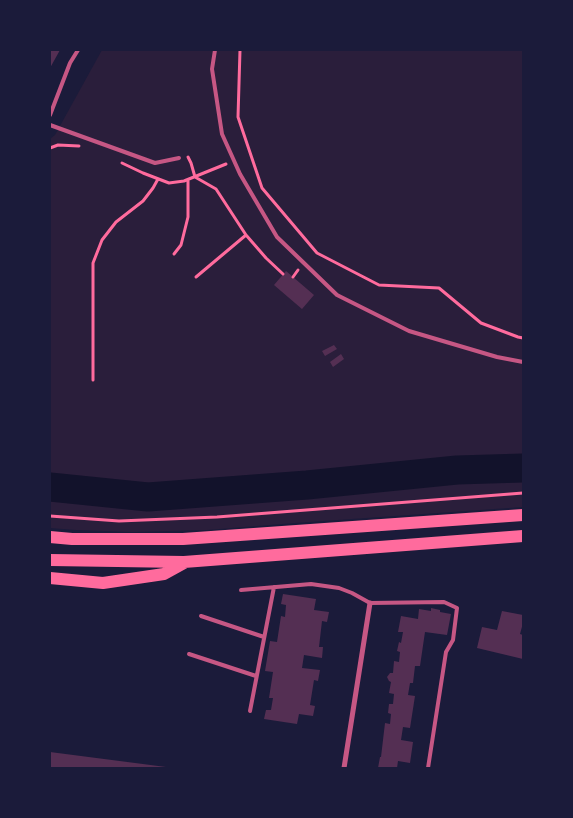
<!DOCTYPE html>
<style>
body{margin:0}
#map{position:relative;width:573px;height:818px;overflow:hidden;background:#1b1b3a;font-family:"Archivo Narrow",sans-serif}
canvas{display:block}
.frame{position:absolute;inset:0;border:51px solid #1b1b3a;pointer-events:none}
</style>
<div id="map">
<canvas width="573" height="818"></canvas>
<div class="frame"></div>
</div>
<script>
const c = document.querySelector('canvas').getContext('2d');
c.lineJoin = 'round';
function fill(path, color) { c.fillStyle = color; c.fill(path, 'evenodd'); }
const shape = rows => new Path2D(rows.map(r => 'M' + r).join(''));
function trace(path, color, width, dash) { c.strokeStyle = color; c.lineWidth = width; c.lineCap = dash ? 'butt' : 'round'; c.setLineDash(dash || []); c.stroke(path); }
fill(shape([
 [102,50,523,50,523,507,295,523,207,530,132,532,76,530,50,528,50,139,55,135]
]), '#2a1e3b');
trace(shape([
 [50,487,148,497,307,485,457,470,523,468]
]), '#12122b', 29);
fill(shape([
 [50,50,60,50,50,68],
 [286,271,314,295,302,309,274,285],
 [334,345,337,349,325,356,322,351],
 [341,354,344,359,333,367,330,362],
 [283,594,316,599,314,610,329,612,327,622,322,621,319,647,323,647,322,658,304,655,302,668,320,670,318,681,314,680,310,705,315,706,313,716,299,714,297,724,264,719,266,710,271,710,273,698,269,698,273,672,265,671,270,641,277,642,281,616,285,617,286,605,281,604],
 [431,608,440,610,440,612,451,614,447,635,425,632,420,666,415,666,413,683,410,683,408,695,415,696,410,728,403,727,401,740,413,742,410,763,398,761,397,768,378,768,380,757,381,757,385,723,390,724,391,714,388,713,389,704,393,704,394,694,389,693,391,682,389,681,387,677,390,673,393,673,394,661,399,662,400,652,397,651,399,642,401,643,403,632,398,632,401,616,418,619,419,609,431,611],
 [502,611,523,615,523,623,520,634,523,635,523,659,477,648,482,627,497,630],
 [50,752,166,767,166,768,50,768]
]), '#542f53');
trace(shape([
 [240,50,238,117,262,188,317,253,379,285,439,288,481,323,518,337,523,338],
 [50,148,58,145,79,146],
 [188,157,191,163,195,177,216,189,246,235,266,258,283,274],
 [122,163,143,173,169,183,184,181,226,164],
 [174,254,181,245,188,217,188,180],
 [196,277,246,235],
 [293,277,298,270],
 [93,380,93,263,102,240,116,222,143,201,153,188,158,179],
 [50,516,119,521,217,517,523,493]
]), '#ff6b9d', 3);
trace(shape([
 [215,50,212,69,222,134,240,174,277,237,337,295,409,331,497,357,523,362],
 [50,115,70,63,78,50],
 [50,125,155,163,179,158],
 [241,590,311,584,339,588,352,593,370,603,444,602,457,608,453,640,446,652,428,768],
 [201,616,264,637],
 [189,654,256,676],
 [250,711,274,587]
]), '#c65784', 4);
trace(shape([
 [344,768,370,603]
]), '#c65784', 5);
trace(shape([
 [50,537,72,539,183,539,523,515],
 [50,560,184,562,523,536],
 [50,578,103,583,164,574,184,563]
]), '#ff6b9d', 12);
</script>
